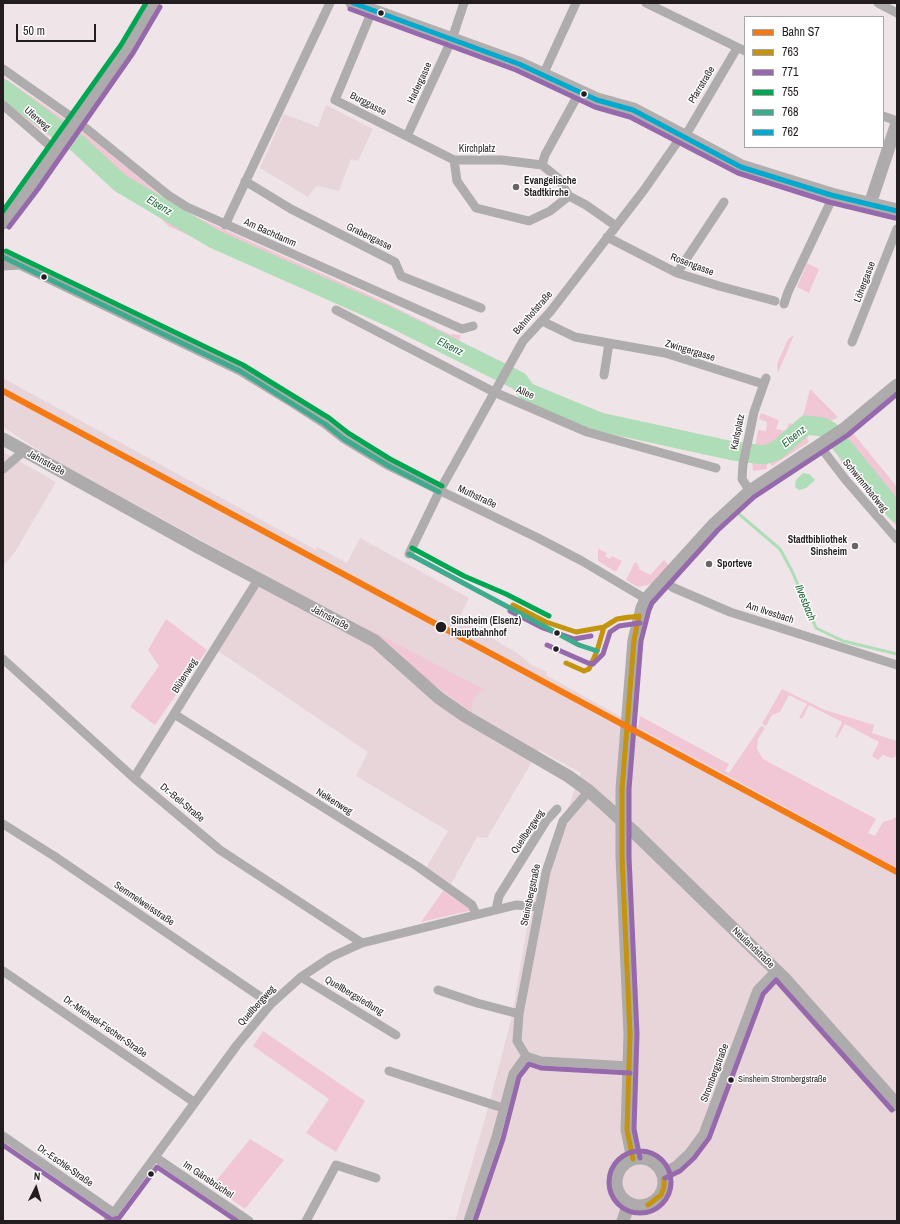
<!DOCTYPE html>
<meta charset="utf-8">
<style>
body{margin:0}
#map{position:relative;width:900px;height:1224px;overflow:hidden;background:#efe5e8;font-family:"Archivo Narrow",sans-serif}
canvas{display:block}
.frame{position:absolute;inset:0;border:4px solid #231d1f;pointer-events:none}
.legend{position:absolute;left:744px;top:16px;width:140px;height:132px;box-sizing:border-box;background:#fff;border:1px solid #a7a5a5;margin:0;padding:5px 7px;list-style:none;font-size:12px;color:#231d1f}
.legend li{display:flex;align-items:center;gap:8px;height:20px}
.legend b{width:20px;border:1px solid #a7a5a5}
.north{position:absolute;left:16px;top:1168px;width:40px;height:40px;-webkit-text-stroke:3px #fff;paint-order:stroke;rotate:5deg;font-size:11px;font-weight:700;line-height:16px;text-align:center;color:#231d1f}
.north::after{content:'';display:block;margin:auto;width:14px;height:18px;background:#231d1f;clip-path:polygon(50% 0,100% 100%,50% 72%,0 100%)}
.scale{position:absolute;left:16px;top:24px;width:80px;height:18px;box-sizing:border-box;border:2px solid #231d1f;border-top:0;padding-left:5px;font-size:12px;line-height:14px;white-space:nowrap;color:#231d1f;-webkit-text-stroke:3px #fff;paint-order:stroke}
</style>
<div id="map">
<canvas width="900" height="1224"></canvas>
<div class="frame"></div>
<ul class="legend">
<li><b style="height:5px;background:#f47a14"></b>Bahn S7</li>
<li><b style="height:5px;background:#c4940e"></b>763</li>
<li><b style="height:5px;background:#9668ac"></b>771</li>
<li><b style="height:5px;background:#00a651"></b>755</li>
<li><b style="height:5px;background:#3faa8d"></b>768</li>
<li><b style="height:5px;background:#00a9ce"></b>762</li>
</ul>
<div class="north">N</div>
<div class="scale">50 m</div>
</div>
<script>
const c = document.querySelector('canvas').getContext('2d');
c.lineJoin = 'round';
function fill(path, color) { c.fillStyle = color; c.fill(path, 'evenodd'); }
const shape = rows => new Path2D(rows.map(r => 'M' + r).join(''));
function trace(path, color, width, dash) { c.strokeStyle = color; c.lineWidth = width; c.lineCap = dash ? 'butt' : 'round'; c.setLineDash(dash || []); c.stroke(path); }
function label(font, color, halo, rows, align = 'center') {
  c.font = font + ' "Archivo Narrow",sans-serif'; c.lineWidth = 3; c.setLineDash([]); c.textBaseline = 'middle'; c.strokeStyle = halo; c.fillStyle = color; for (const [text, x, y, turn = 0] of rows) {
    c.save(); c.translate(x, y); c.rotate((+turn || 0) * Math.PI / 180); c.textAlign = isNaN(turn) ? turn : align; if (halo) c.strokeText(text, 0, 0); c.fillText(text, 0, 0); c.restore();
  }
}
fill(shape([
 [326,105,373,129,358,161,351,159,339,191,318,186,314,188,308,197,260,168,284,114,318,127],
 [3,378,316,550,317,547,347,563,360,538,469,598,459,618,520,655,530,664,547,672,546,675,759,794,897,868,897,1221,455,1221,487,1112,511,1020,530,911,581,773,539,750,487,838,477,837,451,884,426,868,448,831,356,776,368,752,218,651,261,573,54,460,3,427],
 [3,452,56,482,15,552,3,566]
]), '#e7d5da');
fill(shape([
 [3,77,66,120,53,139,3,102],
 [81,130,160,195,194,216,374,297,449,334,461,335,459,341,504,363,496,377,449,353,168,226,153,208,69,149],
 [807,263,819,269,809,293,797,287],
 [794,335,778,373,777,364,788,339],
 [810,389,838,417,828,423,810,417,797,425,786,436,773,446,762,450,755,448,758,430,766,431,767,422,759,419,761,413,779,420,776,429,786,431,789,423,797,425,804,413],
 [816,429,818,432,809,435,807,438,809,442,772,466,769,462,767,464,767,469,753,471,752,460,759,460,781,453,802,433],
 [853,433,897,487,897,527,841,461,833,446],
 [598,549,607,553,605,556,610,559,612,556,622,561,616,572,598,561],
 [664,560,669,565,652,584,638,587,626,580,635,562,638,564,639,569,650,575],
 [166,619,207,650,155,725,130,707,159,666,148,650],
 [361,625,460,677,486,690,479,692,472,702,472,712,426,679,396,650],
 [782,689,825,710,874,725,872,733,897,741,897,753,895,757,891,758,883,755,878,760,872,756,879,742,845,724,837,738,835,737,842,722,809,705,802,719,799,718,807,704,789,695,780,712,772,715,766,726,762,724],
 [640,716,729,764,725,771,729,773,761,726,765,728,758,739,757,749,763,759,876,819,868,833,875,836,883,822,891,820,897,816,897,868,638,727],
 [443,891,473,910,421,922],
 [263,1031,365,1101,336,1152,306,1133,329,1099,253,1046],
 [250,1139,284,1160,245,1209,212,1186]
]), '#f2c7d5');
fill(shape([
 [803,473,809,474,815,480,806,488,799,490,795,487,796,480]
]), '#aeddb7');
trace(shape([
 [702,444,703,453],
 [739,514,780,549,792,571,816,628,843,641,897,654]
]), '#aeddb7', 3);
trace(shape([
 [3,89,78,144,120,183,214,239,392,318,519,381,527,392,600,422,733,451,764,455,776,451,806,425,823,427,830,431,897,513]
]), '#aeddb7', 19);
trace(shape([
 [646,3,745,51],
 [878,3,897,13],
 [372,11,335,100,454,160,502,160,542,165,558,178,569,196,586,205,616,226],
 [3,69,77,121,168,195,187,207,462,329,473,326],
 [543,75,576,3],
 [3,105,56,151],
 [883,116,897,121],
 [687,133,737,48],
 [407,136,452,39,464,3],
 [454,160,457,181,476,208,529,221,550,211,569,196],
 [542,165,545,155,579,93],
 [245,181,291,209,395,262,401,276,481,308],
 [225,225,330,3],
 [607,237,677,273,719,286,775,301],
 [3,257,240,371,294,404,325,424,344,439,387,465,538,538,582,561,646,599],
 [3,266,20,265],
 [677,273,724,202],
 [784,304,788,292,830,203],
 [336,310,494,392,587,432,716,468],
 [542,321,575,337,665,353,763,384],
 [852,342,897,229],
 [604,375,609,343],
 [819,445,845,479,897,539],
 [3,469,24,451],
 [750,491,742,479,743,464,754,412,766,378],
 [409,554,439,492,523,341,550,312,644,190,676,144],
 [663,580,674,588,730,612,897,665],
 [3,659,134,778,220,850,362,943],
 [174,714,417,866,472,905,476,914],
 [134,778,254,586],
 [589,791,563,821,546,872,519,1014,517,1041,526,1056,541,1061,630,1066],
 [3,824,54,856,271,1004],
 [496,910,499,896,546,821,557,809],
 [3,971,194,1102],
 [301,977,396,1035],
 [438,990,477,1003,519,1014],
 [389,1071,503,1108],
 [3,1136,114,1213],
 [155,1157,249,1221],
 [662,1172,675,1166,689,1153,703,1134,757,990,776,970],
 [108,1221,237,1045,271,1004,301,977,331,957,362,943,516,905,539,907],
 [306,1221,336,1165,376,1178],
 [468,1221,496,1137,513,1074,526,1056]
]), '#aeacac', 9);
trace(shape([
 [870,204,897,123],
 [3,223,32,185,98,91,127,49,154,3],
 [3,439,198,547,375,641,439,698,465,716,568,776,589,791,606,806],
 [634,832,786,980,897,1105],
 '616 1182a24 24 0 1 1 48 0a24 24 0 1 1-48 0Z',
 [633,1159,627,1130,630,1034,622,857,622,789,634,640,642,608,646,599,713,525,750,491,844,429,897,385],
 [623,1221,629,1203]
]), '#aeabac', 13);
trace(shape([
 [353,3,372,11,519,64,597,100,633,110,741,167,831,195,897,211]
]), '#b3aeae', 15);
trace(shape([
 [606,806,634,832]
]), '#aeabac', 13);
trace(shape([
 [513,605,546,622,576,632,604,627,617,619,639,616],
 [566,663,584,671,589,669,597,651,604,627,617,619,629,617],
 [633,1159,627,1130,630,1034,622,857,622,789,634,640,639,616],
 [648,1205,661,1195,664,1187,664,1179]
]), '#c4940e', 5);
trace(shape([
 [350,9,516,70,595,107,630,117,738,173,829,202,895,218],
 [9,227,38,189,133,53,160,7],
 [510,611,543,628,574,639,591,636],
 [547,645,588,663,593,664,603,654,610,632,619,626,640,623],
 [3,1145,112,1220,119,1218,157,1167,237,1221],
 '609 1182a31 31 0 1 1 62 0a31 31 0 1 1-62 0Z',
 [640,1158,634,1129,637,1034,629,857,629,789,641,641,649,610,652,603,718,530,754,497,848,435,897,394],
 [665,1178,680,1171,694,1158,709,1138,763,994,776,980,892,1110],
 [475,1221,503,1139,519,1077,529,1064,541,1068,630,1073]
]), '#9668ac', 5);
trace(shape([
 [3,211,121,45,146,3],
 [6,251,243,365,329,418,348,433,390,459,442,486],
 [412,548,464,576,506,594,549,616]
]), '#00a651', 5);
trace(shape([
 [3,257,240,371,325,424,344,439,387,465,439,492],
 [409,554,579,645,597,651]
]), '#3faa8d', 5);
trace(shape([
 [353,3,519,64,597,100,633,110,741,167,831,195,897,211]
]), '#00a9ce', 5);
trace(shape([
 [3,391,897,872]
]), '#f47a14', 6);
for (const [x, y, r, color] of [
 [381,13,3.5,"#231d1f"],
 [584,94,3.5,"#231d1f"],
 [516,187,4,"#6a6365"],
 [44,277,3.5,"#231d1f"],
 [855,546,4,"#6a6365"],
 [709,564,4,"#6a6365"],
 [441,627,6,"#231d1f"],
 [557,633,3.5,"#231d1f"],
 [556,649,3.5,"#231d1f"],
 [731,1080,3.5,"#231d1f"],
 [151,1174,3.5,"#231d1f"]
]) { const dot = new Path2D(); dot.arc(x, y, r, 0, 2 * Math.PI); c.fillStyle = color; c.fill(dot); trace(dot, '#fff', 1.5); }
label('9px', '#231d1f', '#fff', [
 ["Sinsheim Strombergstraße",738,1080]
], 'left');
label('10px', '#231d1f', '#fff', [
 ["Hadergasse",420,83,-65],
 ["Pfarrstraße",702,85,-59],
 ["Burggasse",368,104,27],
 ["Uferweg",37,119,41],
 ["Kirchplatz",477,149],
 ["Am Bachdamm",270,233,24],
 ["Grabengasse",369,237,26],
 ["Rosengasse",692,265,21],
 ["Löhergasse",865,282,-69],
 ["Bahnhofstraße",533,313,-49],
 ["Zwingergasse",690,351,17],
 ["Allee",525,393,23],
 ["Karlsplatz",738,432,-78],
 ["Jahnstraße",46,463,29],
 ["Schwimmbadweg",865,486,51],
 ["Muthstraße",477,497,25],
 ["Am Ilvesbach",770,613,18],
 ["Jahnstraße",330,618,28],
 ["Blütenweg",185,676,-58],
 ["Nelkenweg",334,802,32],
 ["Dr.-Bell-Straße",182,803,40],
 ["Quellbergweg",528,832,-56],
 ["Steinsbergstraße",531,895,-78],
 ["Semmelweisstraße",144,904,34],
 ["Neulandstraße",753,948,44],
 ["Quellbergsiedlung",354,996,31],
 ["Quellbergweg",257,1006,-48],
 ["Dr.-Michael-Fischer-Straße",105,1027,35],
 ["Strombergstraße",715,1073,-69],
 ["Dr.-Eschle-Straße",65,1166,35],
 ["Im Gänsbrüchel",208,1180,34]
]);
label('bold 10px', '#231d1f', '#fff', [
 ["Evangelische",524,181],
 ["Stadtkirche",524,193],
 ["Stadtbibliothek",847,540,"right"],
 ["Sinsheim",847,552,"right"],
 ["Sporteve",717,564]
], 'left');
label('bold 10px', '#231d1f', '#fff', [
 ["Sinsheim (Elsenz)",451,621],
 ["Hauptbahnhof",451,633]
], 'left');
label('italic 11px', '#186533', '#fff', [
 ["Elsenz",159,206,31],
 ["Elsenz",450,347,27],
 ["Elsenz",794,437,-38],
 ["Ilvesbach",805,603,68]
]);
</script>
